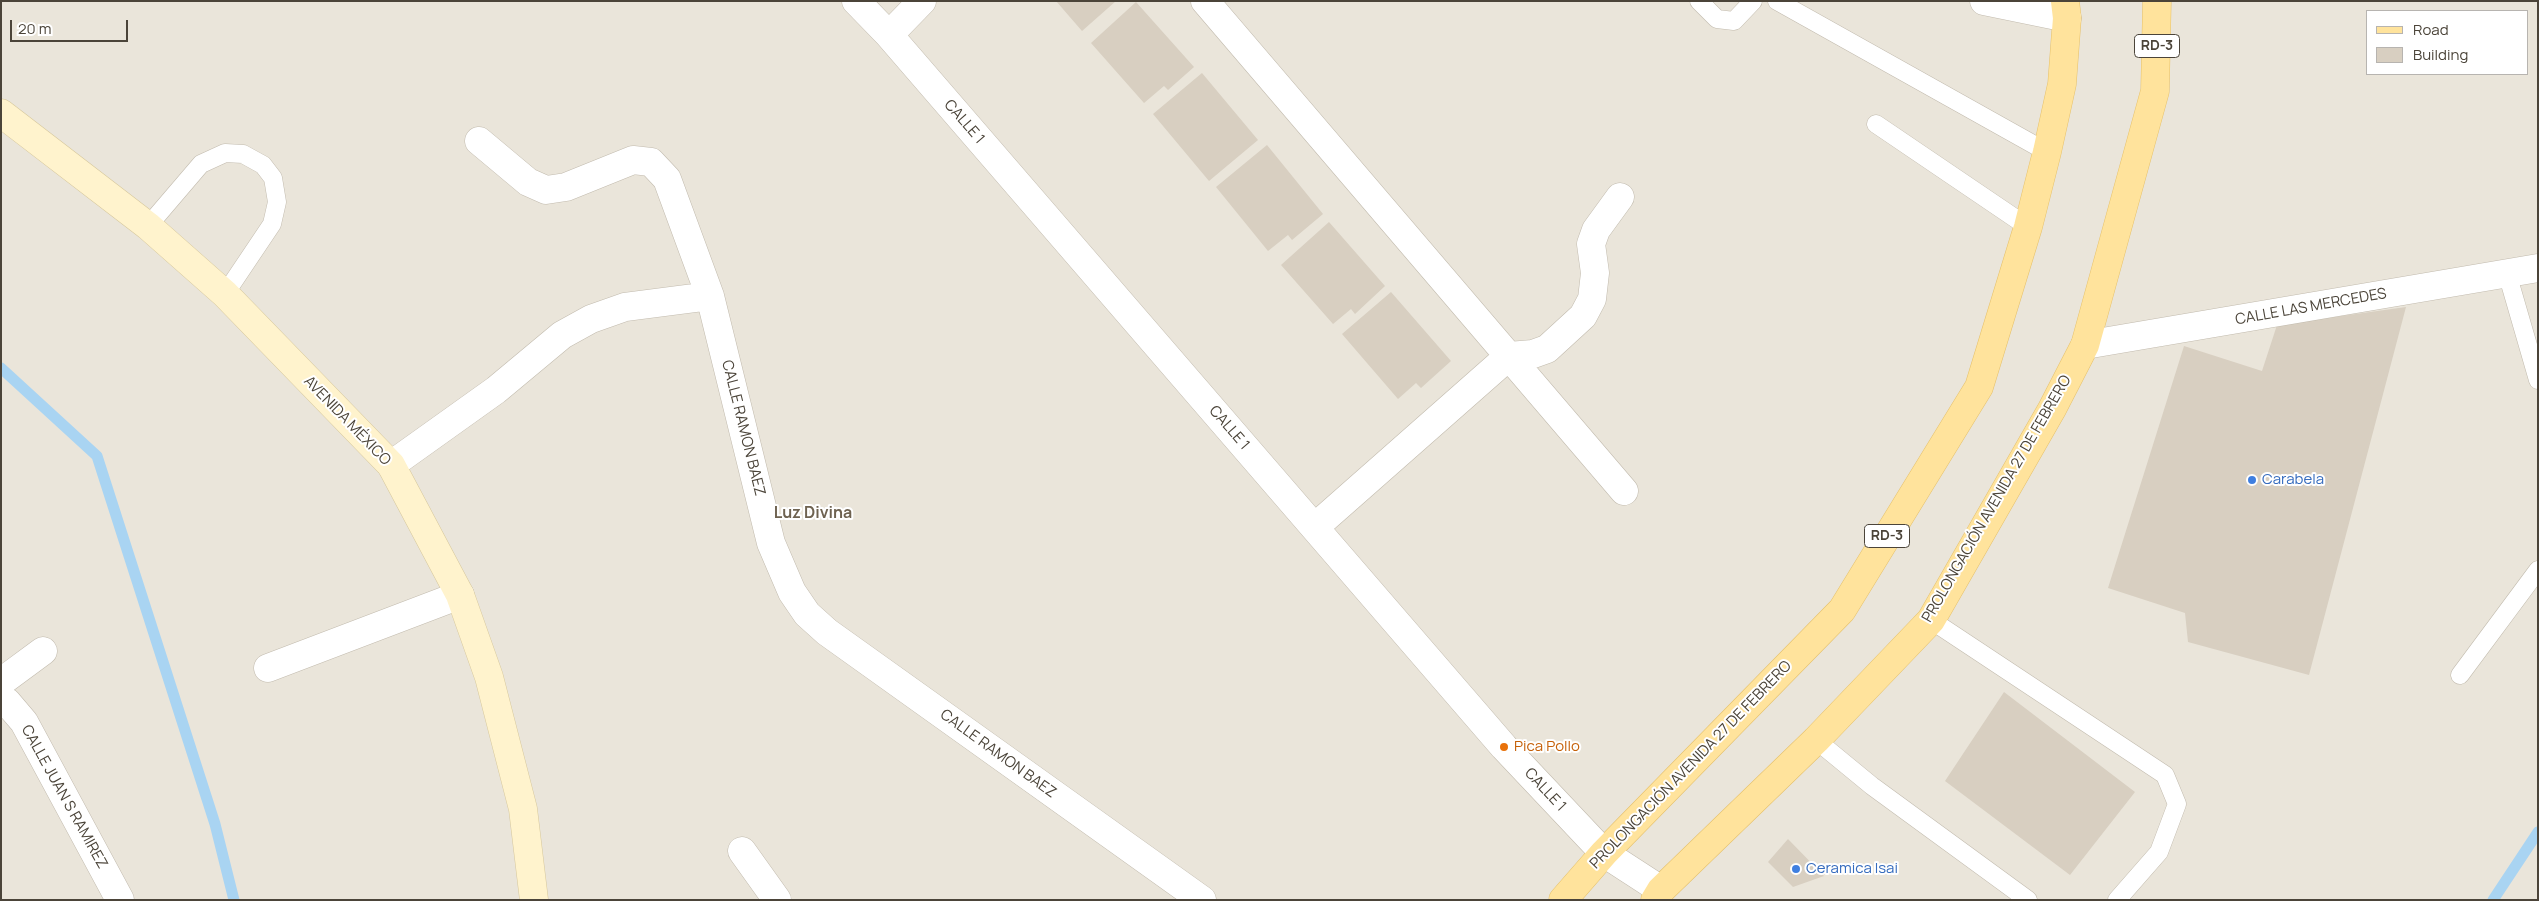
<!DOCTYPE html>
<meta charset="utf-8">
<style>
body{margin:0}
#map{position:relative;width:2539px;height:901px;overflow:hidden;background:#f6f3ec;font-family:Manrope,sans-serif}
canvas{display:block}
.frame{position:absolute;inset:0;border:2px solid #4b4439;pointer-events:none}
.legend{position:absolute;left:2366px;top:10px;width:162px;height:65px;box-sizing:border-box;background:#fff;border:1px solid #b7b4b0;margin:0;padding:6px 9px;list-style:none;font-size:15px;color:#4b4439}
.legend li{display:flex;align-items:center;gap:10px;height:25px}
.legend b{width:25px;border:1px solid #b7b4b0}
.scale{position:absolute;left:10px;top:20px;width:118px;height:22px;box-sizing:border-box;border:2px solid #4b4439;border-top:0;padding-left:6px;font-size:15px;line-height:18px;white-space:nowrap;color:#4b4439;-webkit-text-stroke:4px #fff;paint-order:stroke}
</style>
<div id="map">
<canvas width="2539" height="901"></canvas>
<div class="frame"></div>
<ul class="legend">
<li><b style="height:6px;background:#ffe39c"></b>Road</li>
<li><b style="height:14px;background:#d8cfc1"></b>Building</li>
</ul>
<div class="scale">20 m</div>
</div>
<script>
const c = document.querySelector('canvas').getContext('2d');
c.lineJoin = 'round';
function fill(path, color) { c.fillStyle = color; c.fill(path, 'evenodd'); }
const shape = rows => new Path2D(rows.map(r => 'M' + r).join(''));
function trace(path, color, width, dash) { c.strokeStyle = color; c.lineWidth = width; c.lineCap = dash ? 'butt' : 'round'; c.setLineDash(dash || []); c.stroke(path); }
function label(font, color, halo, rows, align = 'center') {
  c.font = font + ' Manrope,sans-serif'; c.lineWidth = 4; c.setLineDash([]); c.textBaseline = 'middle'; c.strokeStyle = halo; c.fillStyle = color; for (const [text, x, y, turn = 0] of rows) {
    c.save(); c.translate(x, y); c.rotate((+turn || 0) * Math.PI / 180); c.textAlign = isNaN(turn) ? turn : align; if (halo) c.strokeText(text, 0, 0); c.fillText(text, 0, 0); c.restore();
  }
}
fill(shape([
 [1,1,2538,1,2538,900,1,900],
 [2368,11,2528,11,2528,74,2368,74]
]), '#eae5da');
trace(shape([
 [1,368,97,456,215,824,234,900],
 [2493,900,2538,832]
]), '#a9d4f2', 11);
fill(shape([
 [1056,1,1116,1,1082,31],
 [1136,2,1194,67,1168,90,1164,86,1144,103,1091,43],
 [1202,73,1258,140,1209,181,1153,114],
 [1267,145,1323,214,1292,240,1288,235,1268,251,1216,187],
 [1329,222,1385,286,1355,314,1351,309,1333,324,1281,265],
 [1391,292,1451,361,1421,388,1416,383,1398,399,1342,334],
 [2406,307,2309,675,2188,642,2185,613,2108,588,2184,346,2262,371,2277,325],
 [2004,692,2135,792,2070,875,1945,781],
 [1788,839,1824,876,1793,887,1768,862]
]), '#d8cfc1');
const lane = shape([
 [1699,1,1717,19,1734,21,1753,1],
 [1777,1,2047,152],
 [1876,124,2028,227],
 [148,226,201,164,225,153,243,154,263,165,273,178,277,202,272,224,225,294],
 [2507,273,2538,380],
 [1931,620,2165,775,2177,804,2159,852,2117,900],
 [2460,675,2538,570],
 [1816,740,1872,786,2028,900]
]);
const street = shape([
 [856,1,889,35,1504,747,1604,853,1661,890],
 [1205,1,1624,491],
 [1984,1,2067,18],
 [889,35,922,1],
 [479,141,528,182,546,190,566,187,633,160,651,162,667,179,710,296,771,543,792,592,807,614,827,632,1202,900],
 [2085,345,2538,268],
 [391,465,496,390,562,335,591,319,625,307,710,296],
 [1315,527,1509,356,1533,354,1547,349,1583,316,1592,299,1595,273,1591,244,1596,230,1620,197],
 [268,668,460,595],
 [1,682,43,651],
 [1,699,7,702,24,722,120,900],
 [742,851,777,900]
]);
const secondary = shape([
 [1,113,148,226,225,294,391,465,460,595,489,677,523,809,534,900]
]);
const primary = shape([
 [1563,900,1604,853,1842,610,1979,387,2028,227,2047,152,2062,84,2067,18,2065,1],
 [1655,900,1661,890,1816,740,1931,620,2052,409,2085,345,2155,91,2157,1]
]);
trace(lane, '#c2bbae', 19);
trace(street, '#c2bbae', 29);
trace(secondary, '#d6c79b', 29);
trace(primary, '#e6c16a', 29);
trace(lane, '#fff', 18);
trace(street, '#fff', 28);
trace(secondary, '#fff3cd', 28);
trace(primary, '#ffe39c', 28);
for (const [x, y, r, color] of [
 [2252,480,5,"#3f7fe0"],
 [1504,747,5,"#e8710a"],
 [1796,869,5,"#3f7fe0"]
]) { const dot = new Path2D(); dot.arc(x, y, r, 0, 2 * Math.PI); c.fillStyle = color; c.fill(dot); trace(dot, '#fff', 2); }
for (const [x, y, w] of [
 [2157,46,45],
 [1887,536,45]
]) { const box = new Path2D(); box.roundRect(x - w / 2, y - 11.5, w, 23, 4); c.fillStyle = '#fff'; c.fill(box); trace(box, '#4b4439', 1); }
label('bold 14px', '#4b4439', null, [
 ["RD-3",2157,46],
 ["RD-3",1887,536]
]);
label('15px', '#4b4439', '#fff', [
 ["CALLE 1",964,122,49],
 ["CALLE LAS MERCEDES",2311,307,-10],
 ["AVENIDA MÉXICO",347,421,46],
 ["CALLE RAMON BAEZ",743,428,76],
 ["CALLE 1",1229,428,49],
 ["PROLONGACIÓN AVENIDA 27 DE FEBRERO",1997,499,-60],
 ["CALLE RAMON BAEZ",998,754,36],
 ["PROLONGACIÓN AVENIDA 27 DE FEBRERO",1691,765,-46],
 ["CALLE 1",1545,790,47],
 ["CALLE JUAN S RAMIREZ",64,797,61]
]);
label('15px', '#366cbe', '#fff', [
 ["Carabela",2262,480],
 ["Ceramica Isai",1806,869]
], 'left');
label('15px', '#c56008', '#fff', [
 ["Pica Pollo",1514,747]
], 'left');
label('bold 16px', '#6e6250', '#fff', [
 ["Luz Divina",813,514]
]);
</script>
